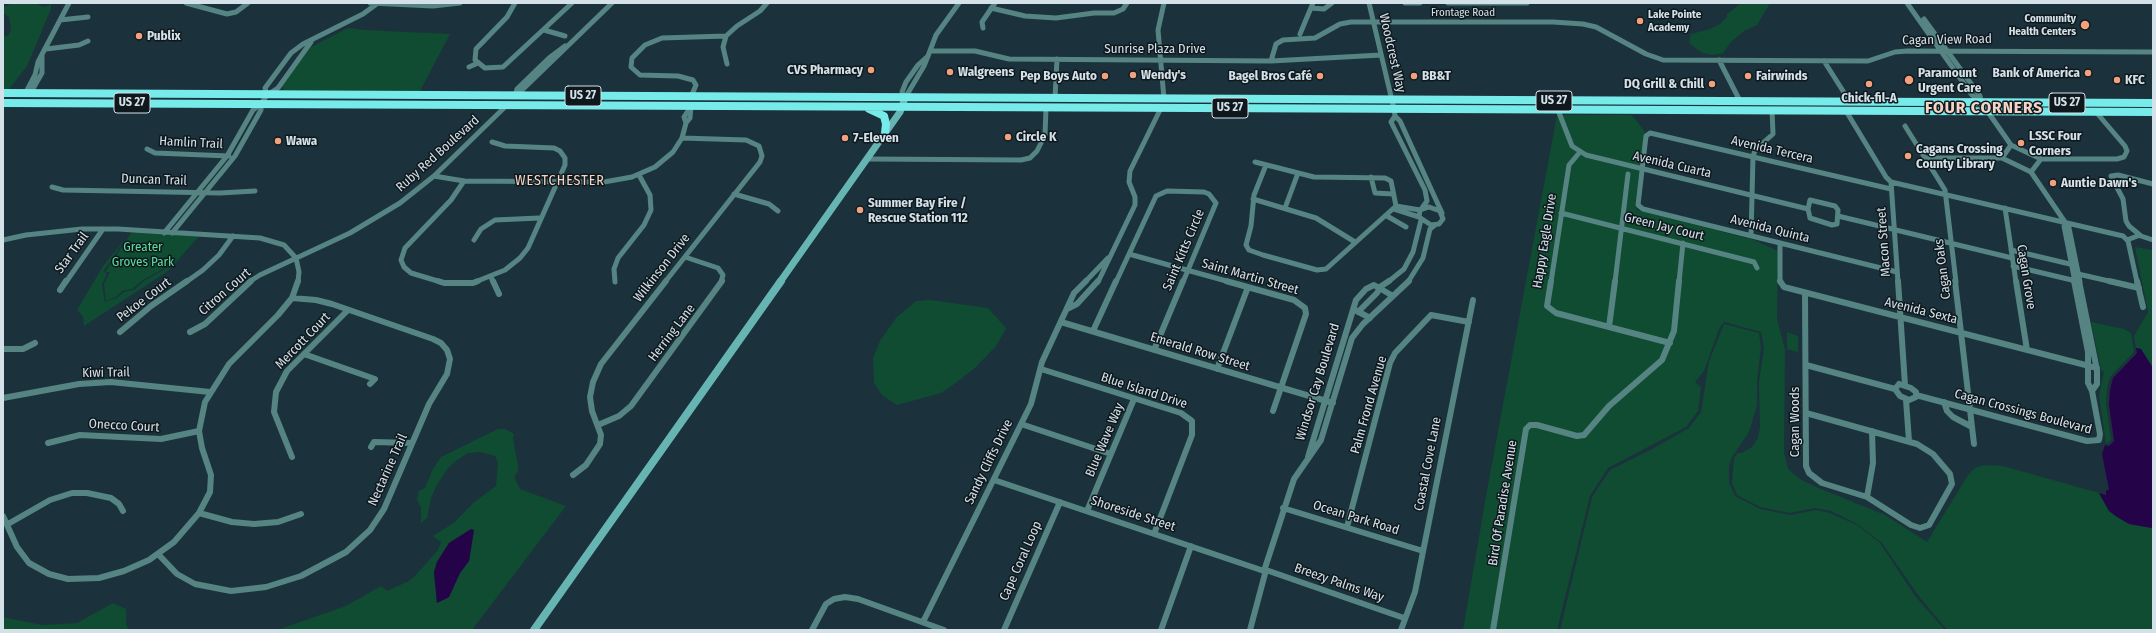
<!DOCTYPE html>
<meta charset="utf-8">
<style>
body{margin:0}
#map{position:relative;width:2156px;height:633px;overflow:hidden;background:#1b323c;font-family:"Fira Sans Condensed",sans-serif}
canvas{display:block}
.frame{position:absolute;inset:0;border:4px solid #d4e1e8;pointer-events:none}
</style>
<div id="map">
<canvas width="2156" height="633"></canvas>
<div class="frame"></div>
</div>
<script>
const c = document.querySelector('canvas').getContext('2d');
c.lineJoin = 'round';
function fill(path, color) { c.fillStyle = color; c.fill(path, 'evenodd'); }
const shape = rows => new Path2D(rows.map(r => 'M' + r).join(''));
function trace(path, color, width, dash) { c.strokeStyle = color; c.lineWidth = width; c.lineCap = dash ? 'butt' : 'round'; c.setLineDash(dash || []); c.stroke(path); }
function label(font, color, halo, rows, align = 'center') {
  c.font = font + ' "Fira Sans Condensed",sans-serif'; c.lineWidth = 3; c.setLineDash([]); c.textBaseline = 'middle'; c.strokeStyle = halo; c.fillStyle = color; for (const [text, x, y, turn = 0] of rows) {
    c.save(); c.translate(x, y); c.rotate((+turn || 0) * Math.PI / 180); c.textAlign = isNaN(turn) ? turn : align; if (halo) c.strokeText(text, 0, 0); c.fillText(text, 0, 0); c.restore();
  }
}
fill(shape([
 [13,3,35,3,44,7,51,4,51,9,27,66,9,89,3,89,3,36,8,36,11,30,9,17,3,13,3,7],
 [1741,3,1770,3,1757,25,1744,31,1731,42,1723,53,1713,55,1702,53,1689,43,1691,34,1710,29,1720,24,1727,17,1727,14],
 [348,28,364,30,450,34,420,91,284,90,282,86,311,47],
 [1557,115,1632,115,1645,132,1635,206,1637,210,1754,240,1778,251,1777,318,1785,350,1784,453,1788,469,1800,479,1816,487,1885,515,1927,542,1968,475,1975,468,1984,465,2003,466,2099,493,2109,511,2130,524,2153,528,2153,630,1947,630,1918,595,1882,543,1857,524,1831,511,1815,508,1790,513,1760,507,1737,495,1732,483,1734,458,1738,453,1742,453,1752,447,1758,438,1760,427,1759,382,1764,348,1761,332,1724,322,1719,329,1704,371,1695,382,1701,387,1698,411,1686,427,1608,468,1590,496,1557,630,1463,630,1488,485],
 [133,230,200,235,177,261,143,280,132,289,122,291,116,297,106,301,104,284,110,272,105,272],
 [126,238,103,272,107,273,102,285,105,302,117,298,124,292,134,290,144,281,177,262,168,271,84,326,83,316,77,310,103,266],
 [2135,247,2153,250,2153,368,2141,349,2136,348,2134,336,2148,312],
 [930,300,988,308,1006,328,1004,332,996,346,976,367,953,385,941,393,897,405,882,395,874,383,873,358,880,341,896,318,916,301],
 [2091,322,2124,329,2131,333,2134,352,2110,377,2107,389,2106,404,2111,440,2106,444,2099,395,2104,372,2101,370],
 [1724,324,1759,333,1761,347,1757,381,1757,405,1749,432,1732,457,1729,466,1729,482,1735,496,1760,509,1791,515,1816,510,1830,513,1857,525,1880,543,1915,596,1945,630,1560,630,1592,497,1610,470,1652,449,1689,428,1701,412,1709,361],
 [1787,332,1798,336,1798,352,1787,349],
 [498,429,505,429,514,434,513,439,518,465,518,471,514,477,520,489,566,506,472,630,277,630,346,606,381,586,387,591,409,581,415,576,438,550,441,542,433,536,455,522,473,503,496,486,498,463,495,456,480,452,468,453,457,460,448,468,437,485,431,498,427,518,421,523,421,508,417,500,419,491,425,488,433,469,441,457],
 [474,530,469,561,460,573,449,597,437,603,434,572,437,562,449,543,462,536,467,531],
 [113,603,126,609,126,624,129,630,3,630,3,617,42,625,77,623]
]), '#0f4c31');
fill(shape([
 [2136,348,2141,349,2153,368,2152,528,2129,524,2117,517,2109,511,2099,493,2106,495,2106,490,2109,490,2102,454,2105,445,2109,446,2114,441,2109,405,2110,390,2113,378,2137,353],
 [471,529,474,530,469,561,460,573,449,597,437,603,434,572,437,562,449,543]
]), '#250348');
trace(shape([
 [186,3,227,14,236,12,248,3],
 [370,3,433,6,460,3],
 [515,3,507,17,476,49,475,60,485,68,503,67,572,3],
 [1164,3,1158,30,1164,99],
 [1369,3,1394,109,1395,116,1391,122,1425,190,1427,201,1422,208],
 [1405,3,1420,3],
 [1448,3,1527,3],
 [1907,3,1972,95,1981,102,2011,145,2041,159,2031,172],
 [991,8,1025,16,1056,18,1094,13,1114,13,1123,9,1127,3],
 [1311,8,1324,9,1332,3],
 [1924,19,1980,96,1981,102],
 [60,20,88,17],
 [983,28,982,22,995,3],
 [544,30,565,36],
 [1300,34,1313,3],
 [46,49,79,45,88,41],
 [930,51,975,51,1009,59,1271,61,1381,55],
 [928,56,924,66,905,98,902,92,906,82,918,65,928,56],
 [928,56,936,35,959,3],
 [1719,60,1740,101],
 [1271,61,1276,44,1283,40,1315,38,1340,24,1351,22,1553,22,1583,24,1596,27,1646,54,1663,60,1868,61,1895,52,1907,51,2153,52],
 [1824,61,1850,102],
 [727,64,723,47,726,36,737,26,760,11,767,3],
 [469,67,478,63],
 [27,93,34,87,42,73,42,56],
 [25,94,35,75,38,62,69,3],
 [267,95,265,88,291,53,303,44,363,14,378,3],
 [517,95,612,3],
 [515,96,517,89,549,58,565,46],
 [691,97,696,85,693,80,678,76,640,75,631,67,632,58,645,45,662,38,726,36],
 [1055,98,1057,59],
 [1558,110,1572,146,1586,155,1808,209],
 [1846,111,1886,177,1891,182,1898,282],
 [1395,116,1400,121,1442,213],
 [686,123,684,117,691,106],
 [1905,126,1945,190,1956,282],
 [2011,145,2002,158,2031,172,2069,228,2080,282],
 [147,149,155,153,229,156],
 [1926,158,2002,158],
 [867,159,1021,160,1030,158,1037,151,1045,135,1046,108],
 [2041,159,2117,159,2124,157,2127,151,2125,146,2096,112],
 [1255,162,1314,177,1385,178,1391,181,1396,206,1326,269,1317,270,1263,255,1249,250,1246,245,1251,226,1254,195,1266,165],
 [434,176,464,181,604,182,632,177,655,167,673,152,682,138,686,123,690,118,691,106],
 [1371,177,1375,193,1393,194],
 [1891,182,2123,236,2128,241,2137,282],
 [2153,184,2118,175,2111,176,2123,199,2126,221,2129,226,2141,236,2153,240],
 [52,187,63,190,220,193,255,191],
 [1891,189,1650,133,1646,136,1638,205,1643,209,1897,272],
 [734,194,769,204,778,211],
 [1253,199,1316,218,1355,242],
 [1810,200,1835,206,1838,210,1837,224,1832,225,1810,218,1808,209,1810,200],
 [1396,206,1420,210],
 [1429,207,1440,211,1443,219,1439,224,1431,225,1419,217,1420,210,1429,207],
 [1285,208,1298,173],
 [2005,208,2016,282],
 [1394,209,1419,217],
 [1561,213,1754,262,1757,268],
 [1387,216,1406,227],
 [1838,216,2012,258],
 [2065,222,2064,226,2075,282],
 [164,233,227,156,253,110,261,104,267,95,278,88,311,42],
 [172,233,235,156,261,110,261,104],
 [1751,236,1753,157,1755,150,1773,134,1772,110],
 [3,240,26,235,82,229,118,229,260,238,284,245,296,258,299,272,298,282],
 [474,240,481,229,495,220,539,218],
 [2127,240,2140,235],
 [1780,243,1780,282],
 [2011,250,2074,265],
 [1129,254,1230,282],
 [685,257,718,268,723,275,721,282],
 [2013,266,2076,281],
 [2078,274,2113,282],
 [491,277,493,282],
 [66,282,103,229],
 [186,282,203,270,219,255,233,236],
 [249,282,260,275,350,233,400,203,434,176,507,105],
 [441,282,411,273,404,267,401,260,405,248,451,200,464,181],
 [475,282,505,270,520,258,528,248,565,165,565,158,560,151,554,148,505,146,492,142],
 [615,282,614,269,618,258,644,225,651,210,650,195,639,175],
 [665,282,760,162,762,156,759,146,746,140,682,138],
 [1085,282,1108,258],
 [1098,282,1135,205,1135,197,1129,182,1130,171,1161,108],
 [1116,282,1156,196,1167,191,1204,192,1209,194,1216,203,1183,282],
 [1388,282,1404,269,1413,252,1421,220],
 [1408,282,1423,258,1430,229,1435,225],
 [1551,282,1569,165,1580,152],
 [1615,282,1628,174],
 [1679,282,1683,243]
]), '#558483', 5);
trace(shape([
 [438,281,444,283,473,283,478,281],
 [493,281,499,294],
 [1226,281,1294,300,1305,308,1306,314,1273,411],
 [1551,281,1547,306,1556,313,1670,343],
 [1780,281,1784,287,2097,368],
 [1898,281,1905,385],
 [1955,281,1974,444],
 [2016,281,2027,350],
 [2079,281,2097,370,2097,384,2092,391],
 [2109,281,2139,288],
 [2137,281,2143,307],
 [60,290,66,281],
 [1805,293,1806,466,1809,473,1822,483,1867,497,1911,525,1920,528,1929,525,1952,484,1950,474,1933,454,1917,444,1806,413],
 [1067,309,1077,304,1098,281],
 [1355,310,1370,318],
 [1358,312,1377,293,1380,287,1389,281],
 [1061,322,1333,403],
 [1609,327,1615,281],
 [1093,331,1116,281],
 [120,332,151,306,187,281],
 [190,332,205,324,251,281],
 [3,349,23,349,35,343],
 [1154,350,1183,281],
 [304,354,375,379,370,384],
 [1806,365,1895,389],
 [1041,369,1181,413,1192,421,1192,435,1154,534],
 [1217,369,1248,287],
 [1899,384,1911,388,1916,392,1916,397,1909,400,1900,396,1895,389,1899,384],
 [1916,395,2087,441,2099,440,2100,434,2092,391,2088,383,2088,352,2074,281],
 [3,398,79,384,111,382,210,392],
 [1906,400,1909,441],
 [1944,402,1947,411,1953,417,1972,427],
 [1021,424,1111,454],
 [598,425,619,416,631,406,722,281],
 [48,443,80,435,161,439,199,431],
 [371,447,374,442,412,443],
 [292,457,274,412,276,392,287,371,348,310],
 [1308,457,1356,300,1366,289,1374,285,1393,296],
 [573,475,586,465,600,444,601,435,592,411,590,397,593,382,601,364,666,281],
 [994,480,1264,571,1294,479,1321,440,1352,338,1363,324,1409,281],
 [1867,497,1873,463,1872,431],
 [1283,508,1423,551],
 [1087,511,1134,399],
 [199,513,232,522,254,524,278,522,301,514],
 [3,516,17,547,29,563,49,574,68,579,99,578,124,571,149,560,174,542,199,513,210,492,211,475,202,448,199,431,205,402,229,364,278,315,292,298,298,281],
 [8,524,50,500,72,493,87,493,111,498,119,504,123,511],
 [1347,527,1390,363,1395,353,1431,315,1469,322],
 [158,554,177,574,195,584,231,591,266,587,301,576,346,552,370,530,384,509,429,404,447,374,450,359,447,350,441,343,433,339,332,304,316,300,292,298],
 [923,622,1031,404,1042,362,1074,293,1086,281],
 [812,630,826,604,834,599,845,597,858,599,944,630],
 [1004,630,1060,502],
 [1161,630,1191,546],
 [1250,630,1266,570,1404,618],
 [1401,630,1415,592,1473,300],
 [1493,630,1526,429,1530,425,1537,425,1577,436,1584,435,1609,406,1662,360,1674,331,1679,281]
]), '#558483', 6);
trace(shape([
 [780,282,900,112,905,98]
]), '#66b5b3', 7);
trace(shape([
 [534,630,781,281]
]), '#66b5b3', 8);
trace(shape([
 [3,93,2153,103],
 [3,103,2153,112],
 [869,109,884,116,886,124,885,133]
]), '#77ebea', 8);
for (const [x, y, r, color] of [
 [1640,21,4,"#f2a17e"],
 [2085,25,5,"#f2a17e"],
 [139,36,4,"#f2a17e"],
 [871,70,4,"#f2a17e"],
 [950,72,4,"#f2a17e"],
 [2088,73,4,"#f2a17e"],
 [1133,75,4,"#f2a17e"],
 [1105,76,4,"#f2a17e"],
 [1320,76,4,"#f2a17e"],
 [1414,76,4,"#f2a17e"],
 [1748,76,4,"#f2a17e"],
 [1909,80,5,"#f2a17e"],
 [2117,80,4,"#f2a17e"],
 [1712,84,4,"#f2a17e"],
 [1869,84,4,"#f2a17e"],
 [1008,137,4,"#f2a17e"],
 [845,138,4,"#f2a17e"],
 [278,141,4,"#f2a17e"],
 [2021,143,4,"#f2a17e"],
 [1908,156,4,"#f2a17e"],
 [2053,183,4,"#f2a17e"],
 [860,210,4,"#f2a17e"]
]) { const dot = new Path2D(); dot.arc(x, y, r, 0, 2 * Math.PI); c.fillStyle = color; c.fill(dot); trace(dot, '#0e181d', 1.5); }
label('11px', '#d4e1e8', '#0e181d', [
 ["Frontage Road",1463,13]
]);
label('bold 11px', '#d4e1e8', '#0e181d', [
 ["Lake Pointe",1648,15],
 ["Academy",1648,28],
 ["Community",2076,19,"right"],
 ["Health Centers",2076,32,"right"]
], 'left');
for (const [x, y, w] of [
 [583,96,36],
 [1554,101,36],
 [132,103,36],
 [2067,103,36],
 [1230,108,36]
]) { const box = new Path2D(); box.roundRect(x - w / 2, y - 10, w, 20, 3); c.fillStyle = '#0e181d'; c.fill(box); trace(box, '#d4e1e8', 1); }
label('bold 12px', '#d4e1e8', null, [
 ["US 27",583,96],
 ["US 27",1554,101],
 ["US 27",132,103],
 ["US 27",2067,103],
 ["US 27",1230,108]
]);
label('bold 13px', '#d4e1e8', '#0e181d', [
 ["Publix",147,36],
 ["CVS Pharmacy",863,70,"right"],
 ["Walgreens",958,72],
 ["Paramount",1918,73],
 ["Urgent Care",1918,88],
 ["Bank of America",2080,73,"right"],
 ["Wendy's",1141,75],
 ["Pep Boys Auto",1097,76,"right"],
 ["Bagel Bros Café",1312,76,"right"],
 ["BB&T",1422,76],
 ["Fairwinds",1756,76],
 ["KFC",2125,80],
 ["DQ Grill & Chill",1704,84,"right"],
 ["Chick-fil-A",1869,98,"center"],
 ["LSSC Four",2029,136],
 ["Corners",2029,151],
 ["Circle K",1016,137],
 ["7-Eleven",853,138],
 ["Wawa",286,141],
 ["Cagans Crossing",1916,149],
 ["County Library",1916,164],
 ["Auntie Dawn's",2061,183],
 ["Summer Bay Fire /",868,203],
 ["Rescue Station 112",868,218]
], 'left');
label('13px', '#d4e1e8', '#0e181d', [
 ["Cagan View Road",1947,40,-1],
 ["Sunrise Plaza Drive",1155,49],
 ["Woodcrest Way",1392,53,77],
 ["Hamlin Trail",191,143,3],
 ["Avenida Tercera",1772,150,13],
 ["Ruby Red Boulevard",438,154,-42],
 ["Avenida Cuarta",1672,165,13],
 ["Duncan Trail",154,180,2],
 ["Green Jay Court",1664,227,14],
 ["Avenida Quinta",1770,229,14],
 ["Happy Eagle Drive",1545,241,-81],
 ["Macon Street",1884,242,-94],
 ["Saint Kitts Circle",1184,250,-67],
 ["Star Trail",72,253,-54],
 ["Wilkinson Drive",662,268,-52],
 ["Cagan Oaks",1943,269,-97],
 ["Saint Martin Street",1250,277,16],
 ["Cagan Grove",2026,277,81],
 ["Citron Court",225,292,-41],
 ["Pekoe Court",144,300,-37],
 ["Avenida Sexta",1921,311,14],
 ["Herring Lane",672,333,-53],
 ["Mercott Court",303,341,-46],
 ["Emerald Row Street",1200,352,17],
 ["Kiwi Trail",106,373,-1],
 ["Windsor Cay Boulevard",1318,382,-73],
 ["Blue Island Drive",1144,391,18],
 ["Palm Frond Avenue",1369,405,-74],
 ["Cagan Crossings Boulevard",2023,412,15],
 ["Cagan Woods",1795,422,-90],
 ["Onecco Court",124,426,3],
 ["Blue Wave Way",1105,440,-67],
 ["Sandy Cliffs Drive",989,462,-64],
 ["Coastal Cove Lane",1428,464,-79],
 ["Nectarine Trail",388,470,-66],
 ["Bird Of Paradise Avenue",1503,503,-81],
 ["Shoreside Street",1133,514,18],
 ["Ocean Park Road",1356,518,17],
 ["Cape Coral Loop",1021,561,-66],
 ["Breezy Palms Way",1339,583,19]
]);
label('13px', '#5ddc9e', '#0e181d', [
 ["Greater",143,247],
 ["Groves Park",143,262]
]);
c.letterSpacing = '1px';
label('14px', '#f4d4c7', '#0e181d', [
 ["WESTCHESTER",560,181]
]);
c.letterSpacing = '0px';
c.letterSpacing = '1px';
label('bold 17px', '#f4d4c7', '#0e181d', [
 ["FOUR CORNERS",1984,108]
]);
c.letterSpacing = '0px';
</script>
